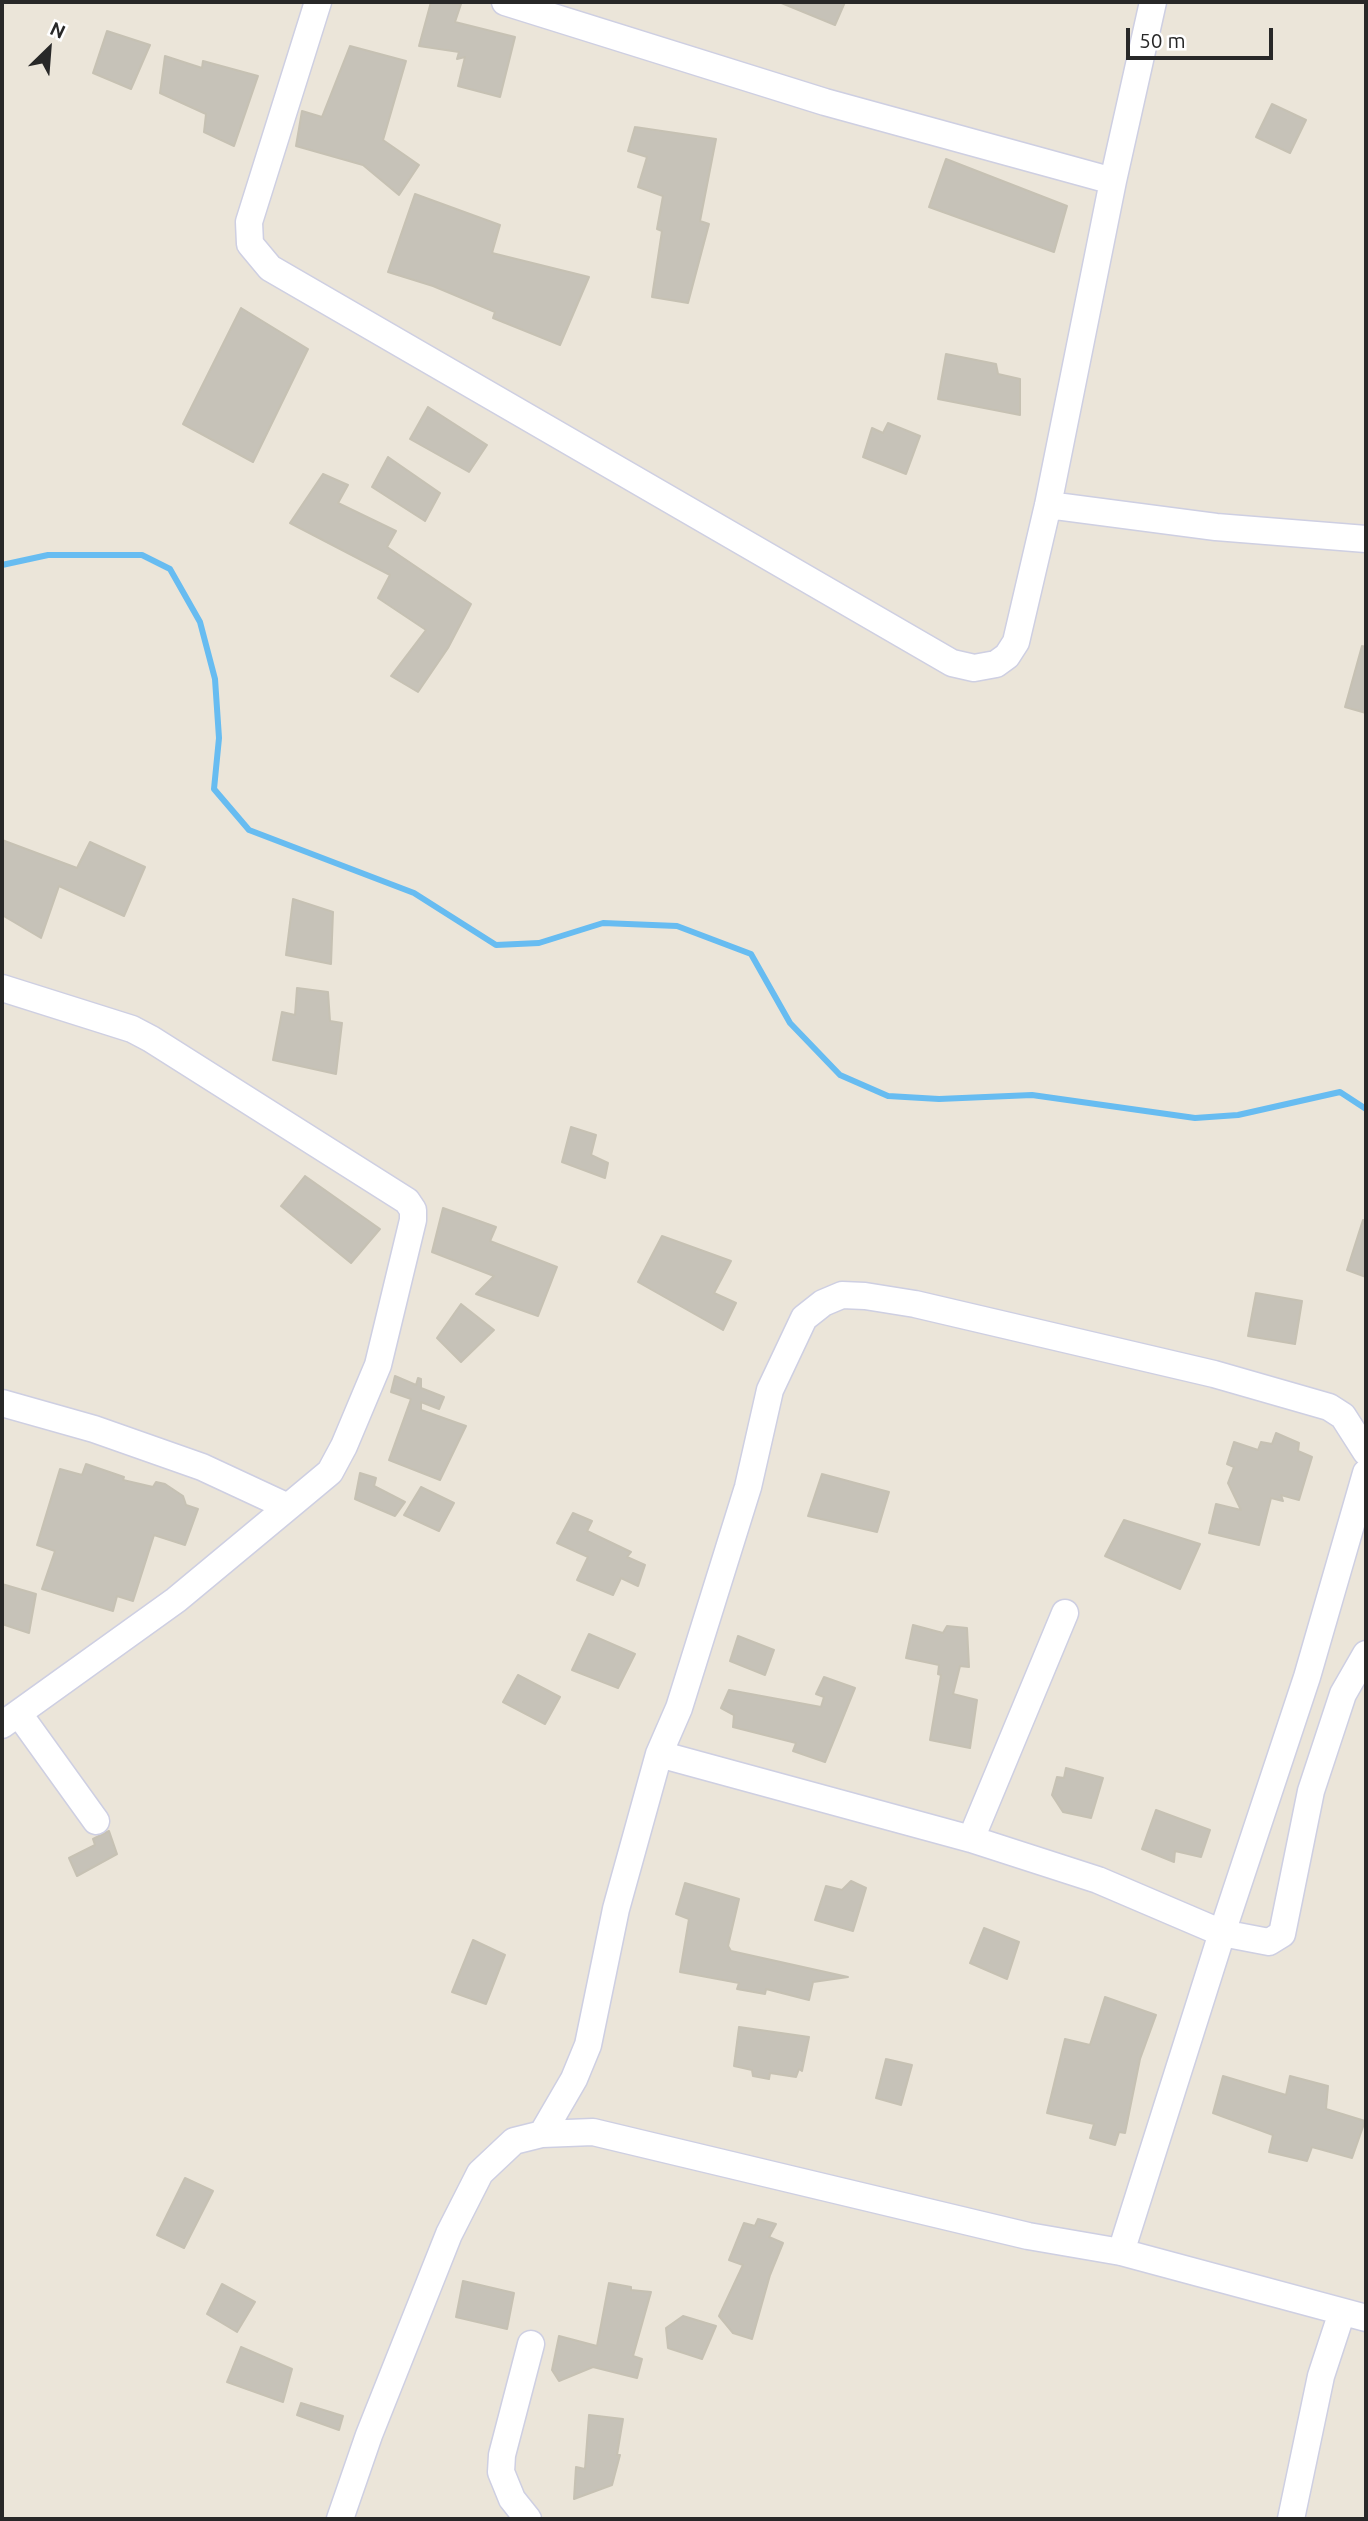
<!DOCTYPE html>
<style>
body{margin:0}
#map{position:relative;width:1368px;height:2521px;overflow:hidden;background:#ebe5d9;font-family:Ubuntu,sans-serif}
canvas{display:block}
.frame{position:absolute;inset:0;border:4px solid #282828;pointer-events:none}
.north{position:absolute;left:14px;top:14px;width:70px;height:70px;-webkit-text-stroke:5px #fff;paint-order:stroke;rotate:25deg;font-size:19px;font-weight:700;line-height:28px;text-align:center;color:#282828}
.north::after{content:'';display:block;margin:auto;width:24px;height:32px;background:#282828;clip-path:polygon(50% 0,100% 100%,50% 72%,0 100%)}
.scale{position:absolute;left:1126px;top:28px;width:147px;height:32px;box-sizing:border-box;border:4px solid #282828;border-top:0;padding-left:9px;font-size:21px;line-height:24px;white-space:nowrap;color:#282828;-webkit-text-stroke:5px #fff;paint-order:stroke}
</style>
<div id="map">
<canvas width="1368" height="2521"></canvas>
<div class="frame"></div>
<div class="north">N</div>
<div class="scale">50 m</div>
</div>
<script>
const c = document.querySelector('canvas').getContext('2d');
c.lineJoin = 'round';
const shape = rows => new Path2D(rows.map(r => 'M' + r).join(''));
function trace(path, color, width, dash) { c.strokeStyle = color; c.lineWidth = width; c.lineCap = dash ? 'butt' : 'round'; c.setLineDash(dash || []); c.stroke(path); }
function fill(path, color) { c.fillStyle = color; c.fill(path, 'evenodd'); }
trace(shape([
 [2,565,48,555,142,555,170,569,200,622,215,679,219,738,214,789,249,830,414,893,496,945,539,943,603,923,677,926,751,954,790,1023,840,1075,888,1096,939,1099,1032,1095,1195,1118,1238,1115,1340,1092,1366,1109]
]), '#67bcf1', 6);
const building = shape([
 [431,2,461,4,455,22,515,37,500,97,458,86,465,57,457,59,459,52,419,46,431,2],
 [779,2,845,2,835,25,779,2],
 [107,31,150,45,131,89,93,73,107,31],
 [350,46,406,61,383,140,419,165,399,195,363,165,296,146,302,111,322,117,350,46],
 [165,56,202,68,203,61,258,76,234,146,204,132,206,114,160,93,165,56],
 [1272,104,1306,120,1290,153,1256,137,1272,104],
 [635,127,716,139,700,221,709,224,688,303,652,297,662,231,657,229,663,196,638,187,647,157,628,151,635,127],
 [946,159,1067,206,1054,252,929,207,946,159],
 [415,194,500,225,492,253,589,277,560,345,493,318,495,312,433,286,388,272,415,194],
 [241,308,308,349,253,462,183,424,241,308],
 [946,354,996,364,998,374,1020,379,1020,415,938,399,946,354],
 [428,407,487,445,469,472,410,439,428,407],
 [888,423,920,436,906,474,863,457,872,428,883,433,888,423],
 [388,457,440,493,425,521,372,487,388,457],
 [323,474,348,485,338,503,396,531,387,547,471,604,448,648,418,692,391,676,426,630,378,598,390,575,290,523,323,474],
 [1362,646,1366,647,1366,713,1345,707,1362,646],
 [2,840,77,868,90,842,145,867,124,916,59,886,41,938,2,915,2,840],
 [293,899,333,912,331,964,286,955,293,899],
 [297,988,328,992,330,1021,342,1023,336,1074,273,1060,282,1012,295,1015,297,988],
 [571,1127,596,1135,591,1155,608,1163,605,1178,562,1162,571,1127],
 [305,1176,380,1229,351,1263,281,1206,305,1176],
 [443,1208,496,1227,490,1241,557,1267,538,1316,476,1294,494,1276,432,1252,443,1208],
 [1363,1220,1366,1221,1366,1277,1347,1270,1363,1220],
 [662,1236,731,1261,714,1293,736,1303,723,1330,638,1282,662,1236],
 [1256,1293,1302,1301,1295,1344,1248,1336,1256,1293],
 [461,1304,494,1330,461,1362,437,1338,461,1304],
 [395,1376,416,1385,418,1378,421,1379,421,1388,444,1397,439,1409,421,1402,421,1410,466,1426,440,1480,389,1460,411,1399,391,1392,395,1376],
 [1276,1433,1299,1443,1298,1451,1312,1457,1299,1500,1281,1495,1283,1501,1271,1498,1259,1545,1209,1533,1216,1504,1241,1510,1228,1483,1234,1467,1227,1464,1234,1442,1258,1450,1261,1442,1272,1444,1276,1433],
 [86,1464,124,1477,123,1480,153,1487,156,1482,165,1484,183,1496,186,1505,198,1509,185,1545,154,1535,133,1601,117,1596,113,1611,42,1589,55,1551,37,1545,60,1469,82,1475,86,1464],
 [360,1473,376,1478,374,1486,405,1502,395,1516,355,1499,360,1473],
 [822,1474,889,1492,877,1532,808,1516,822,1474],
 [421,1487,454,1503,439,1531,404,1515,421,1487],
 [573,1513,592,1521,587,1531,631,1552,627,1557,645,1565,638,1586,621,1578,613,1595,577,1580,588,1557,557,1543,573,1513],
 [1124,1520,1200,1544,1180,1589,1105,1556,1124,1520],
 [2,1584,36,1594,29,1633,2,1624,2,1584],
 [913,1625,943,1633,947,1626,967,1628,969,1667,960,1666,953,1694,977,1700,970,1748,930,1740,941,1675,938,1674,939,1665,906,1658,913,1625],
 [589,1634,635,1654,618,1688,572,1670,589,1634],
 [738,1636,774,1650,765,1675,730,1661,738,1636],
 [518,1675,560,1697,545,1724,503,1702,518,1675],
 [824,1677,855,1688,825,1762,793,1751,796,1743,733,1727,734,1715,721,1708,729,1690,821,1707,824,1697,816,1694,824,1677],
 [1066,1768,1103,1778,1091,1818,1063,1812,1052,1795,1057,1777,1064,1778,1066,1768],
 [1156,1810,1210,1830,1201,1857,1175,1851,1174,1862,1142,1849,1156,1810],
 [109,1831,117,1854,77,1876,69,1858,95,1845,93,1839,109,1831],
 [851,1881,866,1888,853,1931,815,1920,826,1886,842,1890,851,1881],
 [685,1883,739,1899,728,1946,731,1951,848,1977,813,1982,809,2000,766,1989,765,1994,737,1989,739,1983,680,1972,689,1919,676,1914,685,1883],
 [984,1928,1019,1942,1007,1979,970,1963,984,1928],
 [473,1940,505,1955,486,2004,452,1992,473,1940],
 [1105,1997,1156,2015,1140,2059,1125,2133,1119,2132,1115,2145,1090,2138,1094,2124,1047,2113,1065,2039,1090,2045,1105,1997],
 [739,2027,809,2037,802,2071,799,2069,796,2077,770,2073,769,2079,753,2076,752,2070,734,2066,739,2027],
 [886,2059,912,2065,901,2105,876,2098,886,2059],
 [1223,2076,1286,2095,1290,2076,1328,2086,1326,2109,1365,2121,1352,2158,1312,2147,1307,2161,1269,2152,1273,2135,1213,2113,1223,2076],
 [185,2178,213,2191,184,2248,157,2235,185,2178],
 [758,2219,776,2224,769,2237,783,2243,770,2275,752,2339,733,2333,719,2316,743,2265,729,2260,744,2223,755,2226,758,2219],
 [463,2281,514,2293,507,2329,456,2317,463,2281],
 [609,2283,631,2287,631,2290,651,2292,633,2356,642,2359,637,2378,593,2367,559,2381,552,2370,559,2336,597,2346,609,2283],
 [222,2284,255,2302,237,2332,207,2314,222,2284],
 [683,2316,716,2326,702,2359,668,2348,666,2328,683,2316],
 [241,2347,292,2369,283,2402,227,2382,241,2347],
 [301,2403,343,2416,339,2430,297,2415,301,2403],
 [589,2415,623,2419,617,2455,620,2455,612,2485,574,2499,576,2467,585,2469,589,2415]
]);
fill(building, '#c6c2b8');
trace(building, '#c6c1b3', 2);
const minor = shape([
 [318,2,249,222,250,244,270,268,952,663,974,668,996,664,1007,656,1016,642,1048,505,1113,181,1153,2],
 [505,2,825,102,1113,181],
 [1048,505,1216,527,1366,539],
 [2,988,132,1029,151,1039,407,1201,413,1210,413,1220,378,1365,344,1446,330,1472,288,1507,202,1467,94,1429,2,1403],
 [1366,1452,1343,1416,1329,1407,1214,1374,915,1304,865,1296,842,1295,823,1303,804,1318,770,1390,748,1487,679,1708,659,1754,616,1909,588,2045,574,2079,542,2134,593,2132,1028,2236,1121,2252,1366,2318],
 [19,1714,96,1821],
 [2,1725,176,1600,288,1507],
 [659,1754,971,1839,1065,1613],
 [971,1839,1098,1880,1222,1933,1307,1677,1366,1473],
 [1121,2252,1222,1933,1269,1942,1282,1934,1311,1791,1343,1694,1366,1654],
 [340,2519,369,2435,449,2234,480,2173,514,2141,542,2134],
 [528,2519,512,2499,501,2472,502,2455,531,2344],
 [1291,2519,1321,2376,1342,2312]
]);
trace(minor, '#cecfe2', 29);
trace(minor, '#fff', 26);
</script>
